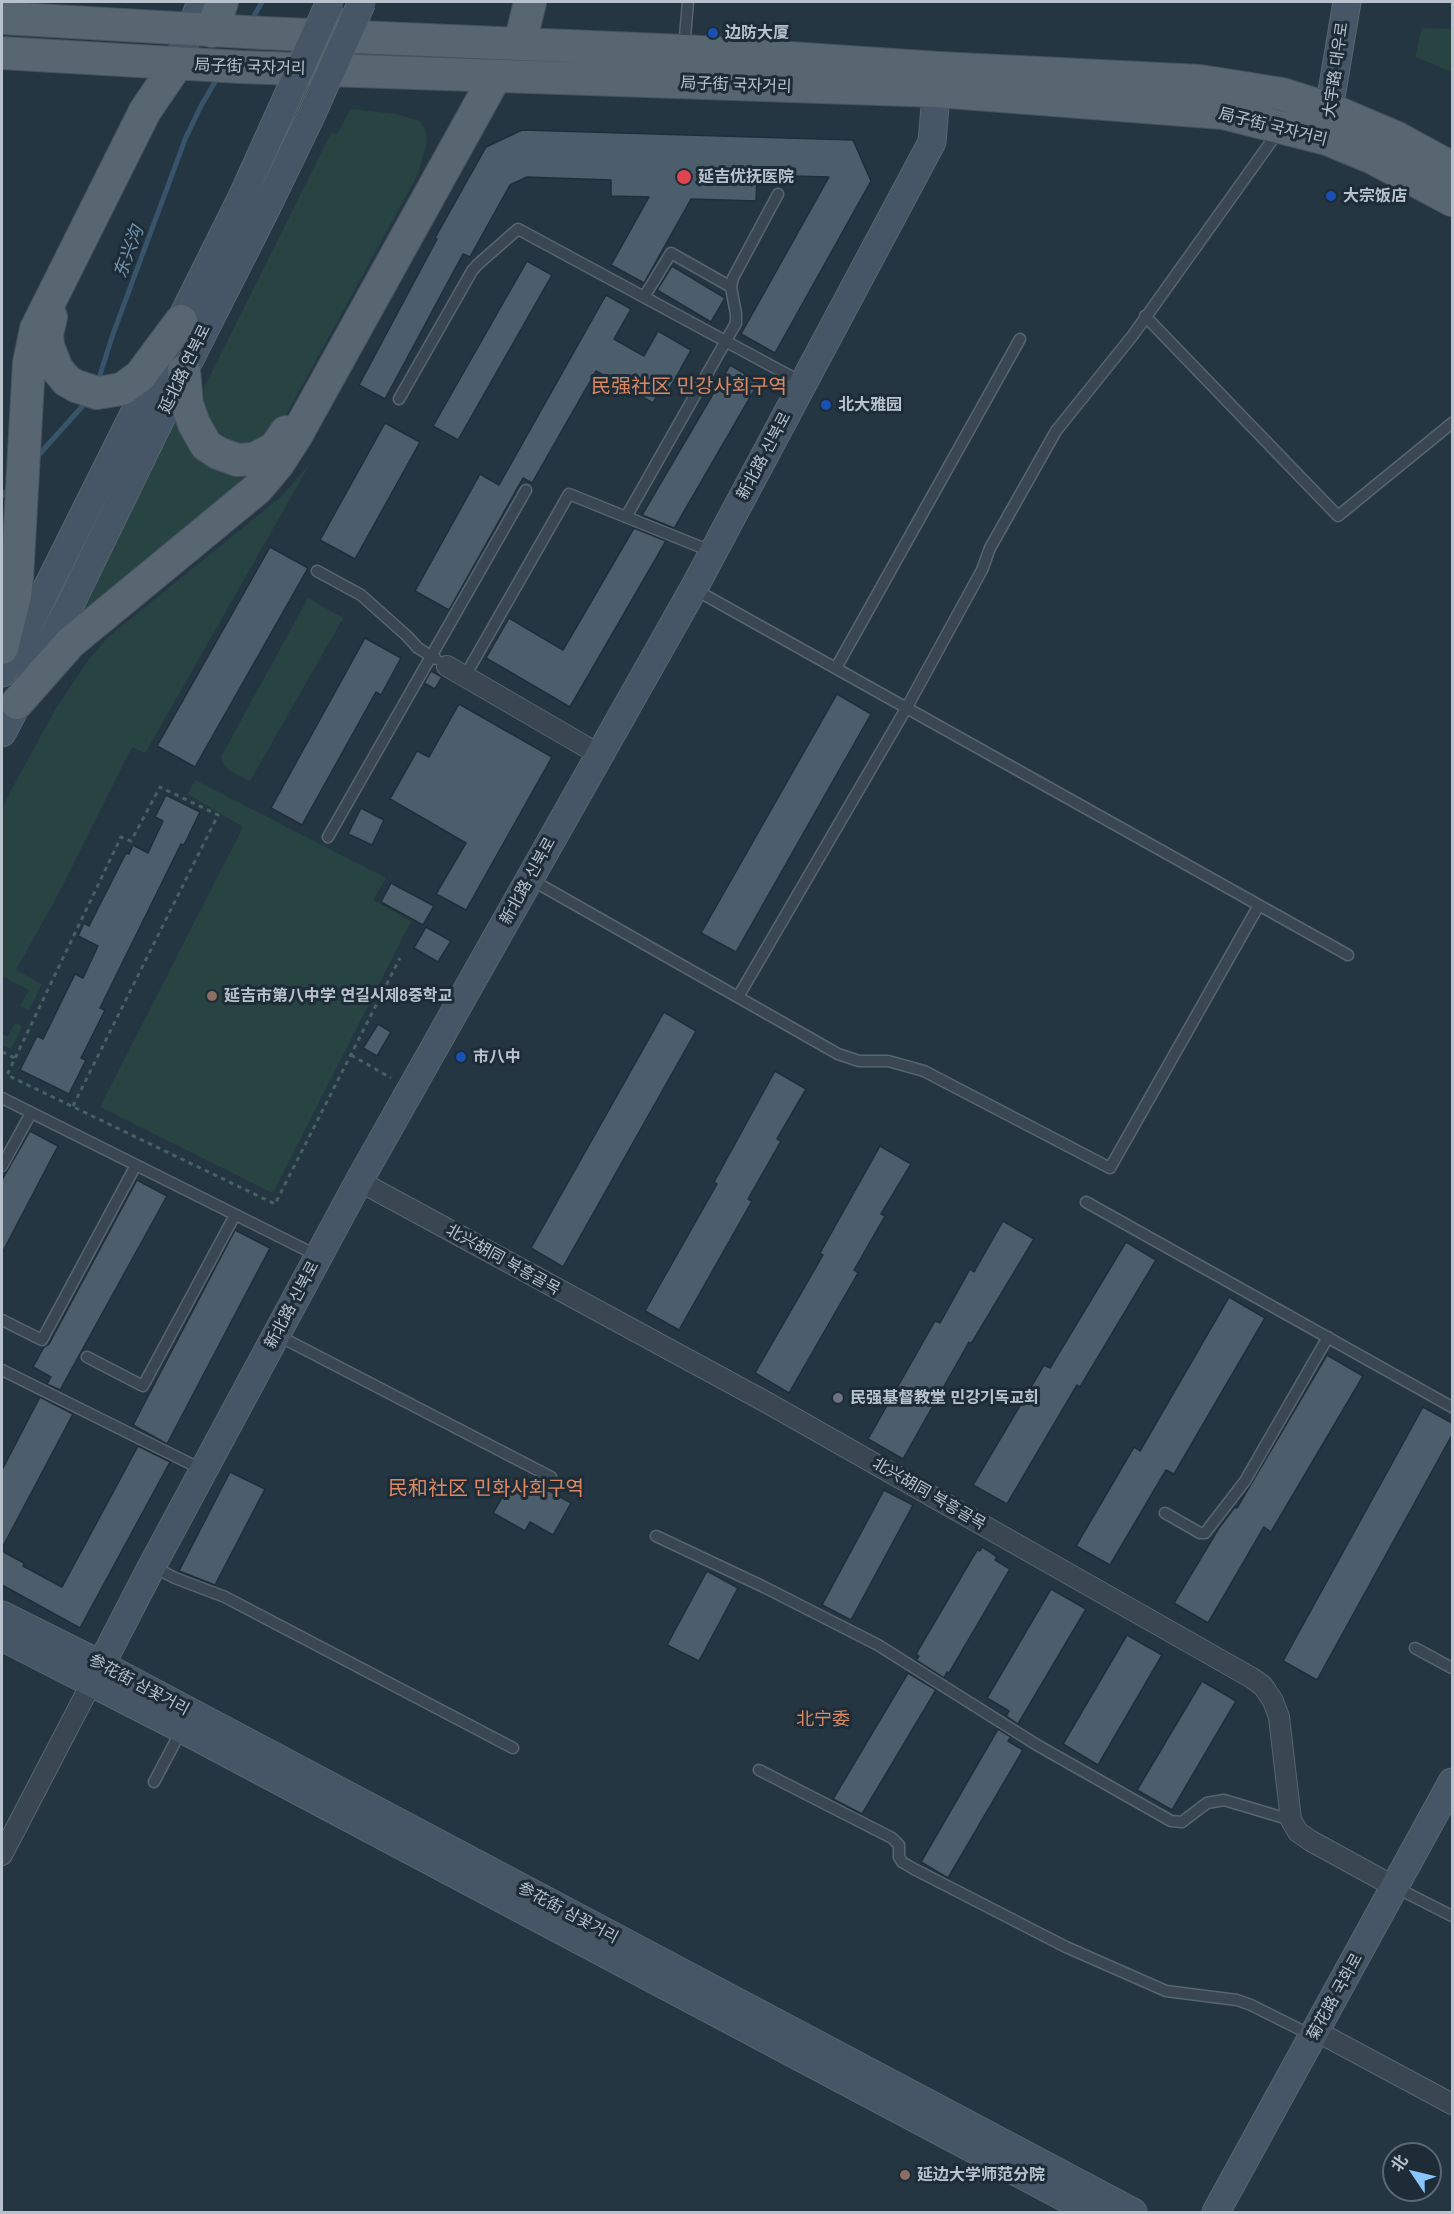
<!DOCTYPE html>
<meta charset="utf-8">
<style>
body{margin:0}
#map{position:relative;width:1454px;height:2214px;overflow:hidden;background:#253643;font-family:Quicksand,"Noto Sans SC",sans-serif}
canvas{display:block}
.frame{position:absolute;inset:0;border:3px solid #b7c2cc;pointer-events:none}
.north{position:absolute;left:1382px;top:2142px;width:60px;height:60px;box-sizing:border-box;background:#1e2c38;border:2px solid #5b6873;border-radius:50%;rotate:305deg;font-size:16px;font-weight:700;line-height:24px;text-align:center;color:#b7c2cc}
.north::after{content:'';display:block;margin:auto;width:21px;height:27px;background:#8bc5fd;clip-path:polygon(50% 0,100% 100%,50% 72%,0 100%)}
</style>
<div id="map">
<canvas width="1454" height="2214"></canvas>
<div class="frame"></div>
<div class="north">北</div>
</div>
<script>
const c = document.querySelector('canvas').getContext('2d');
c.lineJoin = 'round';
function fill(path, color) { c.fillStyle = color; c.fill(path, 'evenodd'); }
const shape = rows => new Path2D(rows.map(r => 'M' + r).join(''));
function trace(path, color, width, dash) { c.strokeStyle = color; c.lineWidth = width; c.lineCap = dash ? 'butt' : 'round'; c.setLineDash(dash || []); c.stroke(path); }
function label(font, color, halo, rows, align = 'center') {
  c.font = font + ' Quicksand,"Noto Sans SC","Noto Sans KR",sans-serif'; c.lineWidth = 6; c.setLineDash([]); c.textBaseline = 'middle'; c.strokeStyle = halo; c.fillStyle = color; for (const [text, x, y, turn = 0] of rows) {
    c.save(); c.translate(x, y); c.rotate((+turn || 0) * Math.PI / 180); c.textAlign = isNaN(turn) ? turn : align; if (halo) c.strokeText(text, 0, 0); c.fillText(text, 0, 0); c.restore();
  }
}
fill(shape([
 [1422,28,1452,29,1452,72,1415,57],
 [351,109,396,114,420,121,425,129,427,141,418,174,281,424,267,437,255,442,244,444,231,442,212,426,207,417,204,403,204,388,331,133,337,134],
 [178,411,246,469,247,478,74,621],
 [311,462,145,753,132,747,60,891,16,970,42,984,29,1010,20,1006,29,990,2,976,2,810,8,796,55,710,87,662,107,638,283,495],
 [308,598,343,618,250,781,230,771,225,766,221,757],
 [195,780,386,878,373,900,411,921,273,1193,100,1107,243,827,188,794],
 [15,1023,22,1026,11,1049,2,1045,2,1034,8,1036]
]), '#274443');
trace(shape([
 [251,21,262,2],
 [98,381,113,334,186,137,201,106,219,75],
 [36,458,88,400],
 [2,496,10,487]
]), '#38546b', 5);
const building = shape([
 [522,130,853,140,871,181,775,353,741,334,829,177,757,175,756,201,691,199,644,283,611,265,649,197,611,196,611,180,527,177,510,185,470,257,463,254,385,399,359,385,437,239,435,238,486,147,522,130],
 [527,261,552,275,458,440,433,426,527,261],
 [672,266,725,298,711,322,657,290,672,266],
 [606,295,631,309,614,339,644,356,658,331,691,350,670,388,663,384,653,403,596,371,532,483,523,478,449,610,415,591,480,474,499,485,606,295],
 [730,365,759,382,675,527,674,528,642,515,730,365],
 [385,423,420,442,355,559,320,540,385,423],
 [634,528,666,541,570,707,486,658,509,618,563,650,634,528],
 [270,547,308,568,195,767,157,746,270,547],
 [365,638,401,658,381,695,376,692,302,825,271,808,365,638],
 [431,671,442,677,435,689,424,683,431,671],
 [837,694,871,714,736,952,701,933,837,694],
 [459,704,552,757,466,910,436,894,466,843,390,799,417,751,429,757,459,704],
 [166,795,200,812,184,845,181,844,100,1008,105,1010,81,1058,86,1060,69,1094,20,1070,37,1036,43,1039,75,974,83,978,98,946,78,936,84,923,89,926,126,853,129,854,133,845,148,853,163,821,155,817,166,795],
 [361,808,384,820,372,845,348,834,361,808],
 [391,883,434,906,423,925,381,902,391,883],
 [426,927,451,941,438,962,414,948,426,927],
 [664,1012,696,1031,563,1267,531,1248,664,1012],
 [378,1024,391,1032,377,1056,363,1048,378,1024],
 [775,1071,806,1089,777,1139,781,1141,748,1199,752,1201,679,1330,645,1311,717,1184,714,1182,775,1071],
 [30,1131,58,1146,2,1253,2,1180,30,1131],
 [880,1146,911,1164,881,1214,885,1216,854,1270,858,1273,789,1393,755,1373,823,1255,820,1253,880,1146],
 [137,1180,167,1196,60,1390,47,1384,51,1377,33,1367,44,1347,49,1344,137,1180],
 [1003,1221,1034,1239,971,1344,969,1342,903,1459,868,1439,935,1321,940,1323,970,1269,974,1272,1003,1221],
 [235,1230,270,1248,167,1444,133,1425,235,1230],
 [1126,1242,1156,1260,1080,1387,1077,1385,1007,1504,973,1485,1044,1365,1050,1368,1126,1242],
 [1229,1297,1265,1318,1174,1474,1166,1470,1110,1565,1076,1546,1134,1447,1140,1451,1229,1297],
 [1327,1355,1363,1376,1271,1532,1264,1527,1208,1623,1174,1603,1219,1528,1235,1507,1237,1508,1327,1355],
 [40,1397,73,1414,2,1548,2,1470,40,1397],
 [1423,1407,1452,1423,1452,1435,1317,1680,1283,1661,1423,1407],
 [138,1446,170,1462,80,1628,2,1585,2,1551,24,1563,23,1566,62,1587,138,1446],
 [230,1472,265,1489,215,1585,179,1571,230,1472],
 [511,1482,530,1492,535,1483,571,1503,553,1535,530,1522,525,1531,493,1513,511,1482],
 [884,1490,913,1505,851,1620,822,1605,884,1490],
 [982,1547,997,1557,995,1560,1010,1569,949,1673,947,1672,944,1678,916,1660,919,1656,916,1654,977,1550,980,1551,982,1547],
 [707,1571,738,1588,699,1661,667,1645,707,1571],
 [1051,1589,1086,1609,1018,1724,1006,1716,1009,1711,987,1698,1051,1589],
 [1127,1635,1162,1655,1098,1765,1063,1744,1127,1635],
 [908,1673,936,1690,862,1814,833,1799,908,1673],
 [1202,1681,1236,1701,1172,1810,1137,1790,1202,1681],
 [998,1729,1011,1737,1008,1741,1023,1750,948,1878,921,1862,998,1729]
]);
fill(building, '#4c5d6c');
trace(building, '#202e3a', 1.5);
const lane = shape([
 [684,48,688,2],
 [644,297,671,253,731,287],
 [1145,316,1338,516,1452,423],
 [399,399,472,271,477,265,518,229,803,383],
 [626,517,736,323,736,314,731,287,733,278,778,194],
 [317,571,361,595,407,636,418,648,436,659],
 [694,589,1348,955],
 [836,668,1020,339],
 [465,676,569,494,713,552],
 [328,837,526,490],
 [530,879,838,1054,859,1061,888,1061,924,1071,1110,1168,1259,905],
 [738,997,907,707,982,570,990,548,1056,431,1133,335,1278,132],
 [2,1098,318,1256],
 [2,1166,31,1113],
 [1086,1202,1452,1407],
 [2,1320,42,1340,136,1165],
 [277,1335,551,1477],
 [87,1357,143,1386,235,1215],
 [2,1370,203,1470],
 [1165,1513,1200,1533,1205,1533,1245,1481,1328,1337],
 [656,1536,764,1587,878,1645,1037,1745,1171,1821,1182,1822,1207,1803,1224,1800,1291,1820],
 [152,1566,175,1578,225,1597,513,1748],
 [1415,1648,1452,1668],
 [759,1770,892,1838,899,1845,899,1857,902,1862,914,1869,1066,1947,1166,1991,1237,2000,1251,2005,1313,2036],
 [154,1782,182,1729],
 [1395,1887,1452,1916]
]);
const street = shape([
 [447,666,600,755],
 [359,1181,766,1402,1252,1678,1263,1686,1273,1701,1279,1717,1291,1820,1298,1832,1311,1841,1395,1887],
 [2,1855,92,1682],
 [1316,2031,1452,2104]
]);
const secondary = shape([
 [177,64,201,2],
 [1328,129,1329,109,1347,2],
 [2,673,13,656,242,197],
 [2,733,72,601,184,371,266,209],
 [2,1615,100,1664,1133,2212],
 [2,1637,182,1729,1092,2212],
 [92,1682,152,1566,359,1181,694,588,932,142,938,71],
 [1216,2212,1452,1782]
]);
const primary = shape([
 [2,18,263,33,684,51,938,68,1200,81,1282,94,1329,109,1397,138,1452,168],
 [212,31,222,2],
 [520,44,530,2],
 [2,53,241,67,937,91,1223,113,1327,139,1373,158,1452,200],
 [51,317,47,334,48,346,57,369,67,381,76,386,97,393,122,389,140,376,181,321],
 [184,371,187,404,194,424,206,445,218,453,237,460,254,459,275,448,286,432],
 [2,648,15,596,17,578,29,363,36,329,145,111,177,64],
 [17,703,70,643,257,489,278,464,296,436,495,77]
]);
trace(lane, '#586570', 13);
trace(street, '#586570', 22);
trace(secondary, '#586570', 29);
trace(primary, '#46535f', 34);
trace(shape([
 [2,1052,15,1058],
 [351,1055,391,1078],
 [73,1106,218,815,160,787,131,841,121,837,7,1075,275,1204,400,958]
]), '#476161', 3, [4.5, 4.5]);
trace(lane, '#3a4752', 10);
trace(street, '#3a4752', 20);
trace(secondary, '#475666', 27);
trace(primary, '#586672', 32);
const secondaryBridge = shape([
 [242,197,330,2],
 [266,209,310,118,362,2]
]);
trace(secondaryBridge, '#586570', 29, []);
trace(secondaryBridge, '#475666', 27);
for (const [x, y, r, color] of [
 [713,33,6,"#1a4fb4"],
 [684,177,8,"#e0444e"],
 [1331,196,6,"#1a4fb4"],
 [826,405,6,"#1a4fb4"],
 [212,996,6,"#8d6e63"],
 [461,1057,6,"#1a4fb4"],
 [838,1398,6,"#6b7280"],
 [905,2175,6,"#8d6e63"]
]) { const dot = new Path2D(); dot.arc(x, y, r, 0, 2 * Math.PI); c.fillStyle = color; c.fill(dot); trace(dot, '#1e2c38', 2); }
label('bold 16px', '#b7c2cc', '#1e2c38', [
 ["边防大厦",725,33],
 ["延吉优抚医院",698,177],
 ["大宗饭店",1343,196],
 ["北大雅园",838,405],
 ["延吉市第八中学 연길시제8중학교",224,996],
 ["市八中",473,1057],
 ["民强基督教堂 민강기독교회",850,1398],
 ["延边大学师范分院",917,2175]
], 'left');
label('16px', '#b7c2cc', '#1e2c38', [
 ["局子街 국자거리",250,67,2],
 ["大宇路 대우로",1336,70,-82],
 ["局子街 국자거리",736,85,2],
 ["局子街 국자거리",1273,127,14],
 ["延北路 연북로",185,369,-64],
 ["新北路 신북로",764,456,-62],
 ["新北路 신북로",528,881,-61],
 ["北兴胡同 북흥골목",503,1260,29],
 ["新北路 신북로",292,1305,-62],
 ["北兴胡同 북흥골목",929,1494,30],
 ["参花街 삼꽃거리",139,1685,28],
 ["参花街 삼꽃거리",568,1913,28],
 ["菊花路 국화로",1335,1997,-61]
]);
label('italic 18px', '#7596b1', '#1e2c38', [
 ["东兴沟",129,252,-70]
]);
label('18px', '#db8863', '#1e2c38', [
 ["北宁委",823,1720]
]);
label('20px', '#db8863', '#1e2c38', [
 ["民强社区 민강사회구역",689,387],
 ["民和社区 민화사회구역",486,1489]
]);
</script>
